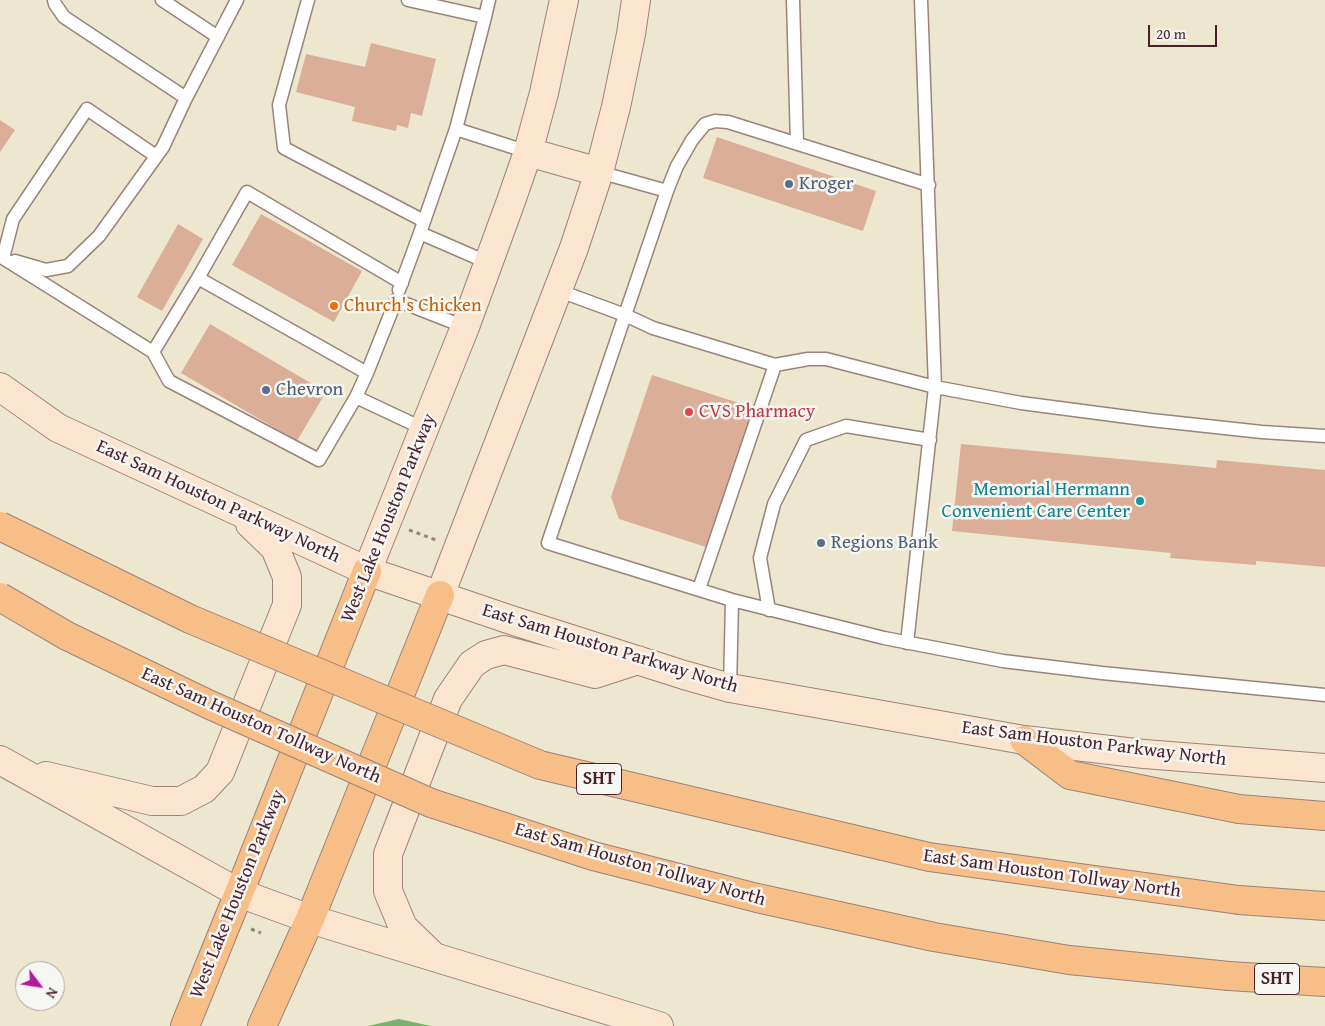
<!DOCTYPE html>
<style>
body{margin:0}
#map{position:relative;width:1325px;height:1026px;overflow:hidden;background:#ece7ce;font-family:"Gentium Book Plus",serif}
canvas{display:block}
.north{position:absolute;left:15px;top:961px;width:50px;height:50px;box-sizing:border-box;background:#f6f6f2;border:1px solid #b1a0a2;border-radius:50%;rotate:121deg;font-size:14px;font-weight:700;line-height:20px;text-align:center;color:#4a1f2b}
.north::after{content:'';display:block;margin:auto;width:18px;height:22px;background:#b5179e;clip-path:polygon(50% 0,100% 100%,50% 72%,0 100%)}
.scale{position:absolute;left:1148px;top:25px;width:69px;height:22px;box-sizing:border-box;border:2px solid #4a1f2b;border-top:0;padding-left:6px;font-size:15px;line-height:18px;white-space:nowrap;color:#4a1f2b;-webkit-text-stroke:4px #f6f6f2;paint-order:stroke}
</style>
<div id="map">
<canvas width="1325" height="1026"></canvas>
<div class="north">N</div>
<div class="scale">20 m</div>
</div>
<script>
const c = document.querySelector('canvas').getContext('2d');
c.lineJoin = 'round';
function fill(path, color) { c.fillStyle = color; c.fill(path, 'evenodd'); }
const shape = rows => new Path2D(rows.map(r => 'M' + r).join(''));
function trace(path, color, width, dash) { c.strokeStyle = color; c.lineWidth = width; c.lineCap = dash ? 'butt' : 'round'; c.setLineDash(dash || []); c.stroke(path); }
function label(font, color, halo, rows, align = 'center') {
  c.font = font + ' "Gentium Book Plus",serif'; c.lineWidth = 5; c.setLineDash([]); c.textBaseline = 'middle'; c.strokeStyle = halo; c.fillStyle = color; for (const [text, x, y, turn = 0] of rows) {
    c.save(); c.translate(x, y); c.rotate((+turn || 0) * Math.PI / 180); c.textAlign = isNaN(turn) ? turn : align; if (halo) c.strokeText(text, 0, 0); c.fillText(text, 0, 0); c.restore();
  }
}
fill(shape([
 [399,1019,431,1026,368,1026]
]), '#7bb16e');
fill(shape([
 [371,43,436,59,422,116,411,113,408,128,397,125,396,131,352,121,355,107,296,92,306,54,365,67],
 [0,120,15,130,0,152],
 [717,137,876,191,863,231,703,178],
 [261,214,362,271,334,322,232,265],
 [178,224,203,239,162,311,137,297],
 [210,324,326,392,297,441,181,373],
 [652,375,742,404,750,421,706,547,619,519,611,497],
 [961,444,1216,468,1217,460,1325,470,1325,567,1256,561,1256,565,1170,558,1171,553,952,531]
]), '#dbae98');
const lane = shape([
 [54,0,55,4,64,17,186,98],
 [162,0,218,37],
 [308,0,279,105,284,148,424,221],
 [408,0,485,17,456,129],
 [793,0,797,143],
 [485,17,489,0],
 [156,156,87,109,13,219,3,258,153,352,169,381,319,460,356,397,424,429],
 [599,172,667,191,548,543,732,600,730,688],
 [667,191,677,166,692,140,705,124,715,121,728,122,929,185],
 [420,233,456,129,528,152],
 [15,261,46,270,68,266,99,236,163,147,186,98,237,0],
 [198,278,247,192,402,283],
 [399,290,420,233,489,263],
 [557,290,625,315,653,328,775,365,808,359,826,359,935,387,1021,403,1151,420,1262,432,1325,436],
 [153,352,198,278,367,373,356,397],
 [367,373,396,300,465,327],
 [699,589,775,365],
 [732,600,884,638,1003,661,1102,673,1325,695],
 [769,610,760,558,774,504,806,440,846,426,930,440],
 [907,643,935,387,921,0]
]);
const secondary = shape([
 [528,152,599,172],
 [0,387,58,428,367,571,508,619,684,675,730,688,1024,740,1144,754,1325,768],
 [367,571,465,327,511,201,528,152,544,93,564,0],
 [440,595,574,248,599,172,616,107,631,34,636,0],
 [0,760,239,893,310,919,659,1026],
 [46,776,152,801,181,801,204,789,220,772,287,605,287,577,275,548,250,524],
 [431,954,403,927,388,891,388,854,448,699,472,664,486,655,504,650,595,674,638,660]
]);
const primary = shape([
 [185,1026,239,893,367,571],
 [262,1026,310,919,440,595]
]);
const highway = shape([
 [1024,740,1070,775,1239,809,1325,816],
 [1239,900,1325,906],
 [1229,976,1325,982]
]);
trace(lane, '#9b837c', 15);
trace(secondary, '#9b837c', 30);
trace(primary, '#9b837c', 30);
trace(highway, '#9b837c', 30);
trace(shape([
 [409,530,436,540],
 [251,929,261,933]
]), '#9b837c', 3, [4, 4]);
trace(lane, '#fff', 12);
trace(secondary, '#fce5cf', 28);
trace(primary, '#f7be87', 28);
trace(highway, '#f7be87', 28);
const highwayBridge = shape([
 [0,526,190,619,540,765,929,857,1239,900],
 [0,597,67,636,210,705,431,803,593,856,757,898,934,937,1069,960,1229,976]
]);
trace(highwayBridge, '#9b837c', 30, []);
trace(highwayBridge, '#f7be87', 28);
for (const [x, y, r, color] of [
 [789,184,5,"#5c6f8a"],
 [334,306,5,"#e8710a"],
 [266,390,5,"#5c6f8a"],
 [689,412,5,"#e0444e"],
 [1140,501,5,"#0f9aa8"],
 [821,543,5,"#5c6f8a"]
]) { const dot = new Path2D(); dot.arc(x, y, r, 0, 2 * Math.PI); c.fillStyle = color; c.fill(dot); trace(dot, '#f6f6f2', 2); }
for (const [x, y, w] of [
 [599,779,45],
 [1277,979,45]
]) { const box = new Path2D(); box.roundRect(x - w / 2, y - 15.5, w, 31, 4); c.fillStyle = '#f6f6f2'; c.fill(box); trace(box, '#4a1f2b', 1); }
label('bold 18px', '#4a1f2b', null, [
 ["SHT",599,779],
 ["SHT",1277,979]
]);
label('19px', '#4e5e75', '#f6f6f2', [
 ["Kroger",799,184],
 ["Chevron",276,390],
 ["Regions Bank",831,543]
], 'left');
label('19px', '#c56008', '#f6f6f2', [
 ["Church's Chicken",344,306]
], 'left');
label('19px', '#be3a42', '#f6f6f2', [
 ["CVS Pharmacy",699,412]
], 'left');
label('19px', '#0d838f', '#f6f6f2', [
 ["Memorial Hermann",1130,490],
 ["Convenient Care Center",1130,512]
], 'right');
label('19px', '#4a1f2b', '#f6f6f2', [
 ["East Sam Houston Parkway North",218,502,25],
 ["West Lake Houston Parkway",389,518,-68],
 ["East Sam Houston Parkway North",610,649,17],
 ["East Sam Houston Tollway North",261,726,24],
 ["East Sam Houston Parkway North",1094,744,7],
 ["East Sam Houston Tollway North",640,865,16],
 ["East Sam Houston Tollway North",1052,874,8],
 ["West Lake Houston Parkway",238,894,-68]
]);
</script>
